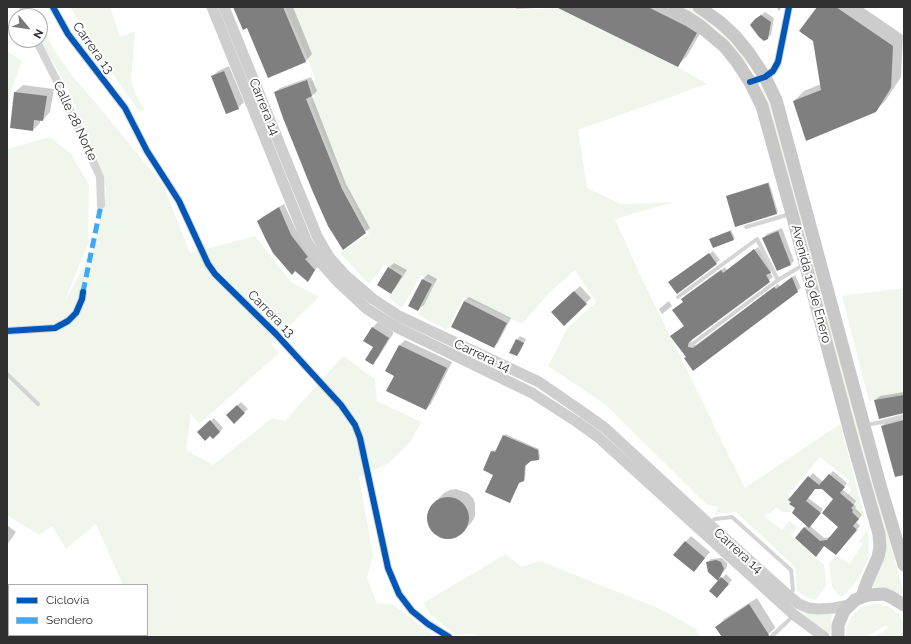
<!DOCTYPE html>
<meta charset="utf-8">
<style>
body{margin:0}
#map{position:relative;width:911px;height:644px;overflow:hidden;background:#fff;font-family:Raleway,sans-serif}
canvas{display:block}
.frame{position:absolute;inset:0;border:8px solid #303030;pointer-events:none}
.legend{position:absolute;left:8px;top:584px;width:140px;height:52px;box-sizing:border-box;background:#fff;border:1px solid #acacac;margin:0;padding:5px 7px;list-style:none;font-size:12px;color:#303030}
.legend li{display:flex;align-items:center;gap:8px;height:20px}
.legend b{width:20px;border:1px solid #acacac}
.north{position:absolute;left:8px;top:8px;width:40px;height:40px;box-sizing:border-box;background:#fff;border:1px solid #acacac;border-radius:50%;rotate:119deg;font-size:11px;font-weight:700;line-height:16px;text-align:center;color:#303030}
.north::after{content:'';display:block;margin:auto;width:14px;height:18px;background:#787878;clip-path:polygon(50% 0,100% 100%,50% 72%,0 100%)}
</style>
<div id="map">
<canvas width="911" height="644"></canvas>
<div class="frame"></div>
<ul class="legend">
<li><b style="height:5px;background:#0057b8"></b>Ciclovía</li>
<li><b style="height:5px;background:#3fa9f5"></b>Sendero</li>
</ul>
<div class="north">N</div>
</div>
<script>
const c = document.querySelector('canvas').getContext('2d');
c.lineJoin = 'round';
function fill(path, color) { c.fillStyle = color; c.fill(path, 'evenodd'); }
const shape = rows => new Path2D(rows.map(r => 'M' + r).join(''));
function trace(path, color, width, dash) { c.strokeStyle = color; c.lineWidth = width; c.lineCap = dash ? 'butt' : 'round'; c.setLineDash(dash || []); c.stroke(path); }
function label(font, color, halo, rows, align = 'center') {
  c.font = font + ' Raleway,sans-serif'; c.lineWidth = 4; c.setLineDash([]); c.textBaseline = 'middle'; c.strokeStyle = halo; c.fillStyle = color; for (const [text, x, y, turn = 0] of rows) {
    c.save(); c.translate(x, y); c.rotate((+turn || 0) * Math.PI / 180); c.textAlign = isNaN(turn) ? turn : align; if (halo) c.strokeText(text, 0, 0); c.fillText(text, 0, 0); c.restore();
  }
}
fill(shape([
 [70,7,110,7,120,37,135,31,131,80,136,95,145,110,139,111,100,56],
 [285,7,515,7,516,10,559,8,678,67,707,84,578,130,587,188,621,204,674,202,615,219,642,279,745,488,840,424,865,519,855,511,855,502,847,495,852,489,847,484,850,481,820,457,788,495,790,497,788,499,791,502,789,504,794,507,790,512,782,512,776,507,771,513,765,514,765,517,782,530,789,521,797,527,791,535,824,565,826,586,815,600,806,597,797,591,795,567,736,512,715,514,718,507,706,504,606,405,548,366,567,329,596,302,575,270,549,293,522,324,464,297,447,330,418,315,435,283,421,275,402,308,389,298,404,273,385,264,369,284,340,253,369,234,341,178,313,109,311,101,315,97,310,82,315,79,309,61],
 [678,7,689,7,702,15,734,42,748,63,748,64,743,63,731,45,717,30,699,18],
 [43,27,54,50,73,77,95,102,163,185,190,253,255,236,291,282,319,297,271,344,279,353,199,424,191,414,186,450,213,465,272,418,285,421,343,356,375,379,377,401,421,422,411,441,389,463,359,477,373,555,367,578,377,603,394,605,435,637,141,637,140,635,147,635,147,585,123,585,96,524,66,549,52,526,39,535,7,515,7,149,50,137,71,154,89,185,88,244,64,303,95,245,106,189,91,144,66,84,39,40,40,40,40,28],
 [7,51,22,61,11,91,7,119],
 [763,85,774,108,903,590,903,593,900,595,884,589,874,588,872,585,883,557,760,87],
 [904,288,904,395,869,401,842,296],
 [868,529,869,550,868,559,861,574,854,584,843,596,840,596,833,589,832,585,829,564,836,555,849,564,863,544,859,541],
 [506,554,521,567,540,561,658,608,696,629,700,637,481,637,472,634,456,635,430,614,423,603],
 [774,591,831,614,832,616,830,635],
 [873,604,879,604,890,607,899,615,904,625,904,637,874,637,888,628,886,625,866,637,846,637,847,626,853,615,862,607]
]), '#f0f6ec');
fill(shape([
 [235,7,293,7,312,54,306,61,269,76,248,27],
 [516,7,677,7,706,23,687,56,677,66,559,7,516,9],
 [776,7,782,7,779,11],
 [818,7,862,7,903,35,901,77,886,100,875,111,794,101,804,91,821,84],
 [765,12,774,18,771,35,767,38,756,19],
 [229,66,244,102,238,108,213,76,218,71],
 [311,77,317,91,312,96,346,184,370,228,365,232,275,92,280,88],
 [23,85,54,89,50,112,43,120,40,119,40,123,33,130,15,92],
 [769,182,778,212,776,213,727,196],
 [284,204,296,230,312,251,319,265,308,280,258,222,262,217],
 [782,228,794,261,791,264,778,269,763,238,767,234],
 [731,230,735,238,733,239,712,238],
 [758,247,773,269,770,273,773,277,692,339,691,343,696,345,778,284,780,286,795,275,801,288,797,291,687,357,684,302,685,296,725,267,727,270],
 [713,251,720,260,716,263,673,279],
 [394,263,407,270,396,287,391,293,388,268],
 [428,274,437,279,424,305,418,310,423,279],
 [580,286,591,298,564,325,552,312],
 [469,297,511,318,498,343,494,347,464,301],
 [669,301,672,306,662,314,659,309],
 [378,322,393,332,393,334,378,358,372,363,374,347,372,328],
 [520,336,526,339,520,352,517,355,511,352,517,340],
 [405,340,452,362,431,404,426,409,395,375,387,371,400,345],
 [904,392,904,412,875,400,880,396],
 [241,402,248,409,234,422,227,415],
 [904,417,904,474,882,426,887,421],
 [214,418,223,428,220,432,202,428],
 [505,434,539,449,540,458,538,460,530,461,526,464,525,479,524,481,494,474,484,470,492,451,494,450,497,451],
 [833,471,847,483,842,489,856,501,854,504,856,507,855,508,862,515,856,522,860,526,839,550,796,538,807,525,797,508,789,499,813,473,823,482],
 [816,488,822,488,834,499,840,527,831,537,824,538,809,525,823,509,808,498],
 [456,489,468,493,473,498,475,503,475,516,472,522,460,534,454,537,447,538,440,536,434,533,430,527,427,520,428,513,431,506,444,493,450,490],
 [7,525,16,532,7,545],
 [691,536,710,552,699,565,675,554],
 [722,558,727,563,727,567,718,579,707,563,711,559],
 [726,574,732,580,717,596,710,591],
 [757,598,775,627,775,628,765,637,721,637,723,636,717,627,724,619]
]), '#0003');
fill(shape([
 [233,7,283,7,306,62,268,78,247,28,243,30],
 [556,7,648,7,686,26,697,33,678,67],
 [817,7,836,7,893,46,891,88,876,112,806,141,793,101,821,90,813,41,799,31],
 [761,15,771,22,768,39,764,41,759,37,750,25,755,19],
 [224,71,239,109,226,114,211,76],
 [307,80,312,96,306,99,342,189,366,233,343,250,328,226,312,190,283,118,274,92],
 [14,92,47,96,43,121,34,120,33,131,10,128],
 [768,183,777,214,735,227,726,196],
 [279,207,291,235,308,257,305,259,315,270,308,282,295,271,292,275,273,253,266,240,257,221],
 [730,231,734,240,713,248,709,239],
 [778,231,791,265,777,271,762,238],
 [754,249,771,273,766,275,770,282,689,342,688,345,688,347,693,348,774,287,776,289,792,277,798,292,693,371,684,358,686,357,670,336,684,326,672,310,683,302,681,299,721,270,723,273],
 [709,253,717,264,677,294,668,282],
 [388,267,402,276,391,294,377,285],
 [422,279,432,284,418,311,408,306],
 [574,291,587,304,564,326,551,312],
 [464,301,507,323,494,348,451,327],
 [372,327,389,338,373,365,365,360,373,347,363,341],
 [516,339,524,343,517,356,509,353],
 [399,345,447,368,426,410,386,391,394,376,385,371],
 [904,395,904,413,879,419,874,400],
 [237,405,245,413,234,424,226,415],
 [210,420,220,432,213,439,210,436,205,441,197,432],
 [904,420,904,475,895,477,881,426],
 [503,435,538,450,539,460,531,461,525,466,524,481,519,483,510,503,485,492,493,475,483,470,491,451,495,452],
 [829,474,845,487,840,493,854,505,851,508,853,510,852,512,859,519,853,526,857,530,836,555,824,546,816,557,795,538,804,527,820,541,827,540,838,527,822,513,833,499,822,489,815,489,806,501,821,513,809,528,792,513,795,508,789,504,791,502,788,500,808,476,819,485],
 '427 518a21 21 0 1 1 42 0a21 21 0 1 1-42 0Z',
 [685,541,705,558,694,572,673,555],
 [716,560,721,562,724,569,718,581,708,572,706,562],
 [721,577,729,584,717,598,709,591],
 [749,604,769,635,768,637,722,637,715,627]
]), '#7f7f7f');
trace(shape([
 [746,227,790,214],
 [678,297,757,239,778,280],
 [691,345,778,280,798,268,803,266],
 [7,374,38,404],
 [866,425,882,422,904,416],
 [710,523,715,519,732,517,791,570,793,590,789,596],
 [771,637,789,620,793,614]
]), '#d4d4d4', 4);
trace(shape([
 [23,7,27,16],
 [53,7,68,34,125,108,147,151,179,201,208,264,215,274,276,334,341,405,355,425,360,438,388,568,399,594,412,611,428,624,449,637],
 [36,40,60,87,100,177,101,205],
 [750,82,765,77,773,71,778,62,789,7],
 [7,331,55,328,68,321,76,313,82,299,83,292]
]), '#d4d4d4', 8);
trace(shape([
 [212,7,307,242,321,263,339,283,367,309,394,326,532,393,577,422,598,437,793,614,824,637],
 [224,7,317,236,329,257,345,275,373,299,399,316,539,382,584,413,605,428,709,524,789,596,799,604,809,608,818,609,834,608,849,605]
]), '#cecece', 11);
trace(shape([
 [666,7,685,16,699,25,724,46,737,62,750,82,762,106,792,214,853,443,879,534,880,547,878,557,867,582,862,597],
 [699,7,720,22,735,36,749,53,765,77,776,100,880,485,904,565],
 [838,637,838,625,844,611,855,600,862,597,869,595,884,594,891,597,904,605]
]), '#c8c8c8', 13);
trace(shape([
 [83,292,101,205]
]), '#3fa9f5', 5, [10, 5]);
trace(shape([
 [53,7,68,34,125,108,147,151,179,201,208,264,215,274,276,334,341,405,355,425,360,438,388,568,399,594,412,611,428,624,449,637],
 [750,82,765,77,773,71,778,62,789,7],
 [7,331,55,328,68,321,76,313,82,299,83,292]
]), '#0057b8', 6);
label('13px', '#303030', '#fff', [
 ["Carrera 13",93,48,54],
 ["Carrera 14",264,107,68],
 ["Calle 28 Norte",75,121,65],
 ["Avenida 19 de Enero",811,284,75],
 ["Carrera 13",271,314,45],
 ["Carrera 14",482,356,25],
 ["Carrera 14",738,551,42]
]);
</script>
